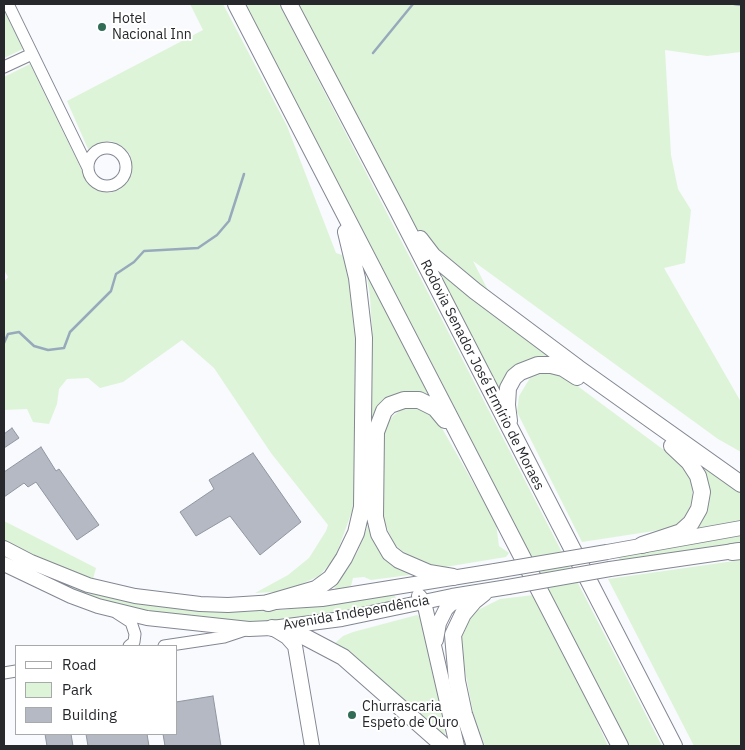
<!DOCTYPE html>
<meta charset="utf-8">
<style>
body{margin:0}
#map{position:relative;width:745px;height:750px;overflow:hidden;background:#f8fafe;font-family:"IBM Plex Sans",sans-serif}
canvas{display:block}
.frame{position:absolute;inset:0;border:5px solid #26282c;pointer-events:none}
.legend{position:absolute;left:15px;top:645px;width:162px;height:90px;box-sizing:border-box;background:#fff;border:1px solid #a8a9ab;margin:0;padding:6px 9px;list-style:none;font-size:15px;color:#26282c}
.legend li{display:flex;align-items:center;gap:10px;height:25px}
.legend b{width:25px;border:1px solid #a8a9ab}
</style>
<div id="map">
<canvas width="745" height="750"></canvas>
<div class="frame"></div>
<ul class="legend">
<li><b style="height:6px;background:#fff"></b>Road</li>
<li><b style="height:14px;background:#def4d8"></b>Park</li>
<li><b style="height:14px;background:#b4b9c4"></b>Building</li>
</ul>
</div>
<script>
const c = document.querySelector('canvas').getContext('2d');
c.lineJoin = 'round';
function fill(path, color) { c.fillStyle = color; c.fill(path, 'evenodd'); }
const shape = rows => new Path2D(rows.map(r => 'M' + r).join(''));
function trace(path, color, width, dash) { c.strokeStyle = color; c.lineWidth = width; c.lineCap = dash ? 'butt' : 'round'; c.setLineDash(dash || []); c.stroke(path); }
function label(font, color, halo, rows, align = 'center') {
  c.font = font + ' "IBM Plex Sans",sans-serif'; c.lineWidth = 4; c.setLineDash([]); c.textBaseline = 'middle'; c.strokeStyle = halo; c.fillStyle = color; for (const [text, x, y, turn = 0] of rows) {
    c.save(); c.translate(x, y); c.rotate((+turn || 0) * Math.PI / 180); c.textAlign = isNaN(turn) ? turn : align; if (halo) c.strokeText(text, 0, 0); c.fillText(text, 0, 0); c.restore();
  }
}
fill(shape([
 [190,4,223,4,287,126,336,253,348,257,358,337,355,503,335,558,319,576,295,587,275,592,255,593,288,575,309,558,326,531,328,525,271,453,214,368,182,340,123,382,100,388,88,378,67,379,59,389,57,404,49,424,33,422,27,409,4,410,4,282,8,277,4,270,4,77,30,64,88,183,98,191,110,193,121,189,128,180,132,170,130,154,122,146,111,141,102,142,88,149,67,101,203,30],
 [244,4,279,4,662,746,628,746],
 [298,4,741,4,741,52,707,56,665,50,671,155,678,189,691,210,685,263,664,268,741,402,741,452,718,439,473,261,492,298,431,245,415,226],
 [4,10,23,49,4,58],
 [366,271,433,400,404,396,371,437,372,332,370,296],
 [442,272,572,367,541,360,502,398,440,273],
 [548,371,560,373,676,459,690,472,693,499,690,512,677,524,667,529,582,542,517,412,519,396,530,378],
 [403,408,420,408,432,414,443,430,496,523,499,546,509,553,506,557,445,567,425,564,407,555,394,544,380,512,385,427,393,416],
 [696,462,741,491,741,525,694,530],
 [369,516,376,532,417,574,371,580,364,577,353,578,351,586,336,590,333,585,347,570,358,551,367,528],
 [4,521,96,568,93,579,89,580,4,542],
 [741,534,741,543,622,564,617,555],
 [4,555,119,599,179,609,231,612,282,610,323,605,394,593,397,602,277,621,233,622,141,612,83,596,4,560],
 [741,560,741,746,694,746,608,579],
 [534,595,589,704,608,746,485,746,473,713,459,639,467,621,476,611,500,599],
 [417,615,423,618,446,738,334,644,343,636,353,632]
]), '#def4d8');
trace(shape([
 [734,4,741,5],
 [373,53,413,4],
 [4,343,8,334,19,332,34,346,48,350,64,348,70,332,111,291,116,274,134,262,144,251,198,248,217,235,229,221,244,174]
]), '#97aabc', 2.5);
const building = shape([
 [12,428,19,438,4,448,4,434,12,428],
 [41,447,56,471,59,469,99,525,77,540,36,482,28,487,24,483,4,497,4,472,41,447],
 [253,453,301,522,260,555,230,516,196,536,180,512,214,489,209,480,253,453],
 [213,696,221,746,165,746,163,734,176,734,176,702,213,696],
 [45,734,71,734,73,746,47,746,45,734],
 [86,734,147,734,149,746,88,746,86,734]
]);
fill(building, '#b4b9c4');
trace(building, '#90959f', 1);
const minor = shape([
 [8,4,88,168],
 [4,67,32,54],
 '88 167a19 19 0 1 1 38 0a19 19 0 1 1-38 0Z',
 [117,613,131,622,135,634,134,642,129,646],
 [164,646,224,637,245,630],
 [4,673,16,671]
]);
const major = shape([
 [4,548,31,562,88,585,135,596,200,604,228,605,322,599,495,571],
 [607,552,741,528],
 [4,564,71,596,98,606,147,618,249,629,272,628,342,619,452,596,508,587],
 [610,569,741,550],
 [419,596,424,602,457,746],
 [274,629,287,637,295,646,312,746],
 [436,640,439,623,446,609,451,604,463,599]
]);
const highway = shape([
 [236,4,620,746],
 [289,4,398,211,674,746],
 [420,239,433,256,475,291,578,368,741,484],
 [445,420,435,408,419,400,404,400,390,405,384,411,376,432,375,517,379,534,390,553,399,560,429,573,453,577],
 [509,421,507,405,508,388,514,377,520,372,538,365,551,365,563,368,577,377],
 [642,545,681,532,691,523,699,509,702,492,698,476,689,462,672,446],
 [732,552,741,551],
 [268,603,316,589,331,578,344,558,356,533,362,507,364,338,357,278,346,232],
 [272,628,293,632,307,638,343,657,444,746],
 [475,746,464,714,457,681,453,635,463,614,474,601,484,593]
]);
trace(minor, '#838792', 13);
trace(major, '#838792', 16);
trace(highway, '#838792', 18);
trace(minor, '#fff', 11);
trace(major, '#fff', 14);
trace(highway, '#fff', 16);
const majorBridge = shape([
 [495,571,607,552],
 [508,587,610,569]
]);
trace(majorBridge, '#838792', 16, []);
trace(majorBridge, '#fff', 14);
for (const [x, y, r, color] of [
 [102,27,5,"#316c56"],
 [352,715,5,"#316c56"]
]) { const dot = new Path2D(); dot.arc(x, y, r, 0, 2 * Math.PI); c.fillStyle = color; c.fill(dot); trace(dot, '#fff', 2); }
label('14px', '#26282c', '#fff', [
 ["Hotel",112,19],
 ["Nacional Inn",112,35],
 ["Churrascaria",362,707],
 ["Espeto de Ouro",362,723]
], 'left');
label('14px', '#26282c', '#fff', [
 ["Rodovia Senador José Ermírio de Moraes",482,375,63],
 ["Avenida Independência",356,613,-10]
]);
</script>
